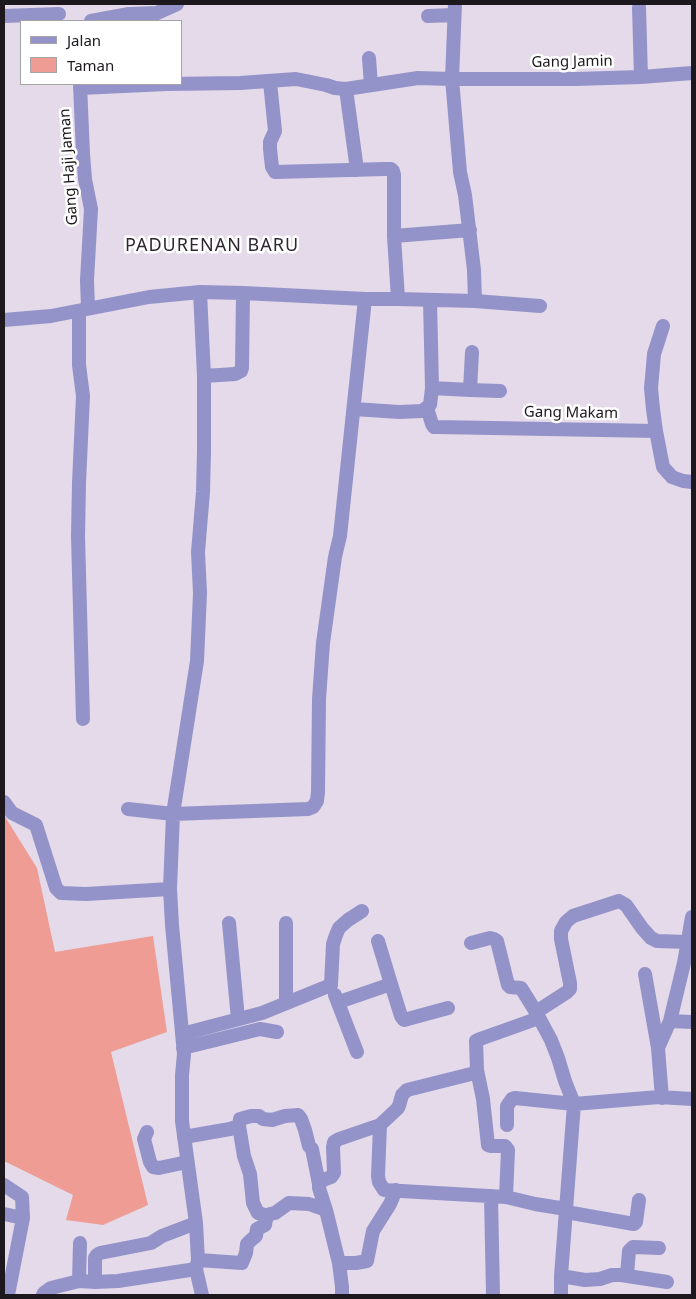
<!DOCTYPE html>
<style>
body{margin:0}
#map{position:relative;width:696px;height:1299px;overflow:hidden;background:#e5dae9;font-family:"Noto Sans",sans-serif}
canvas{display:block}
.frame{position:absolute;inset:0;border:5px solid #1c181d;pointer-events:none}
.legend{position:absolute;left:20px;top:20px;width:162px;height:65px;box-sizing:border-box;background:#fff;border:1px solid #a4a3a5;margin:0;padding:6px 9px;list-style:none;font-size:15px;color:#1c181d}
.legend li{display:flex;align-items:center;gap:10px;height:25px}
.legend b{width:25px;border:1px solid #a4a3a5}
</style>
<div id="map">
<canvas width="696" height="1299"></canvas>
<div class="frame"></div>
<ul class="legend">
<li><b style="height:6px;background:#9393c9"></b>Jalan</li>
<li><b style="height:14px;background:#ee9c94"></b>Taman</li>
</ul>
</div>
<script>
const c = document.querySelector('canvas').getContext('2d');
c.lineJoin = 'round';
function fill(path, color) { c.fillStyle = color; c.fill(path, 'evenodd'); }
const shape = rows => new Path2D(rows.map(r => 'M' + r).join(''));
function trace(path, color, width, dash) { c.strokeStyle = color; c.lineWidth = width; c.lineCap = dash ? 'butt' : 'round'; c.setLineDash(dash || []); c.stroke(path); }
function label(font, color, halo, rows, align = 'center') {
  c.font = font + ' "Noto Sans",sans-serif'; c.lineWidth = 5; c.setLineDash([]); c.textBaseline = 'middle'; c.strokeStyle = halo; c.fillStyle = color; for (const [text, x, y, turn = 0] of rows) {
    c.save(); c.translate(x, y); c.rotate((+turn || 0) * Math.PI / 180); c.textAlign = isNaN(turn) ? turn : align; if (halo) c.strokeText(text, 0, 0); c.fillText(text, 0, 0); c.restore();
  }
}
fill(shape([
 [4,815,37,868,55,952,153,936,167,1032,111,1052,148,1205,103,1225,66,1220,73,1195,4,1161]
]), '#ee9c94');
trace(shape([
 [639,7,641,77],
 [4,16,59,14],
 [428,16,454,15],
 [91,21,129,14,157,13,177,4],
 [369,58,371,85],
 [270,82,275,131,270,142,270,149,272,167,275,172,385,169,391,169,393,171,394,175,394,236,398,299],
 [80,84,83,154,85,179,91,209,87,280,88,308],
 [80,88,167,84,240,83,296,79,326,85,335,88,346,89,418,78,452,79,575,79,641,77,692,73],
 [346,89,357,170],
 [394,236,470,230],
 [200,292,204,376,204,452,203,492,198,552,200,593,197,661,173,814,170,889,172,925,184,1054,182,1075,182,1121,196,1223,198,1260,196,1269,202,1295],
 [430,300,432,388,470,390,472,352],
 [475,301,540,306],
 [79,311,79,365,83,396,79,483,78,536,83,719],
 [4,320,51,316,149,297,200,292,243,293,365,299,398,299,475,301,474,270,465,195,460,172,452,79,455,4],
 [204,376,235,374,241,371,242,368,243,293],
 [470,390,500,391],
 [427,408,432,424,434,427,437,427,656,431,663,467,672,477,683,481,692,482],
 [354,409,399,412,422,411,430,405,432,388],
 [656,431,653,409,651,388,654,354,663,326],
 [4,802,12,813,36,825,56,888,61,893,86,894,170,889],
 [128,809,173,814,308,809,313,807,317,801,318,792,319,699,323,643,335,557,340,536,365,299],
 [229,923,238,1019],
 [286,923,286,1003],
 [378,941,391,984],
 [471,943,490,938,494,939,497,941,508,985,510,987,521,988,536,1012,551,1040,558,1058,565,1081,574,1104,561,1276,561,1295],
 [645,974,658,1048,662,1098],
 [335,995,357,1052],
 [339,1002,391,984,401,1016,404,1020,448,1008],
 [536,1012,567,992,570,989,570,983,561,939,561,931,566,922,573,916,619,901,626,905,642,928,651,938,657,941,688,942],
 [670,1021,692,1022],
 [182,1034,262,1013,331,985,333,944,336,935,339,928,348,920,362,911],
 [183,1048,260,1029,277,1032],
 [658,1048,670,1021,684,963,692,917],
 [477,1070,483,1099,488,1145,491,1146,505,1146,508,1150,506,1197],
 [380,1125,378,1176,379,1182,384,1190,506,1197,535,1204,566,1209],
 [507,1125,507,1106,512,1099,515,1098,574,1104,659,1097,692,1099],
 [239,1126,244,1156,250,1174,253,1203,258,1213,268,1216],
 [147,1132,144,1139,150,1162,153,1167,159,1168,187,1162],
 [184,1137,230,1129,239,1126,240,1119,251,1116,259,1116,263,1119,272,1120,285,1116,298,1115,301,1119,305,1130,309,1146,312,1149,319,1184],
 [4,1185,22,1197,23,1218,4,1214],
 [491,1196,493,1295],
 [566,1212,634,1224,636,1222,639,1200],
 [80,1243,79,1281,95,1282,118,1281,196,1269],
 [198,1260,242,1263,246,1253,247,1244,251,1240,256,1236,257,1229,265,1225,266,1219,270,1214,275,1213,289,1203,309,1204,326,1210],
 [339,1263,356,1263,367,1261,373,1231,390,1204,396,1190],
 [627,1275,629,1251,633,1247,659,1248],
 [561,1276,585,1280,600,1279,612,1275,621,1275,667,1282],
 [95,1282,95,1258,97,1255,100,1253,151,1243,162,1236,196,1223],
 [8,1295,23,1218],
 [43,1295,44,1293,51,1288,79,1281],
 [342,1295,342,1287,339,1263,326,1210,319,1188,319,1184,323,1180,331,1177,334,1173,333,1147,334,1142,339,1139,380,1125,397,1109,399,1106,402,1095,407,1090,475,1073,477,1070,476,1041,480,1039,539,1018]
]), '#9393c9', 14);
label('15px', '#1c181d', '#fff', [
 ["Gang Jamin",572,62,-1],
 ["Gang Haji Jaman",69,167,-94],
 ["Gang Makam",571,413,1]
]);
c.letterSpacing = '1px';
label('18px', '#2f2632', '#fff', [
 ["PADURENAN BARU",212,246]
]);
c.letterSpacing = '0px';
</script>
